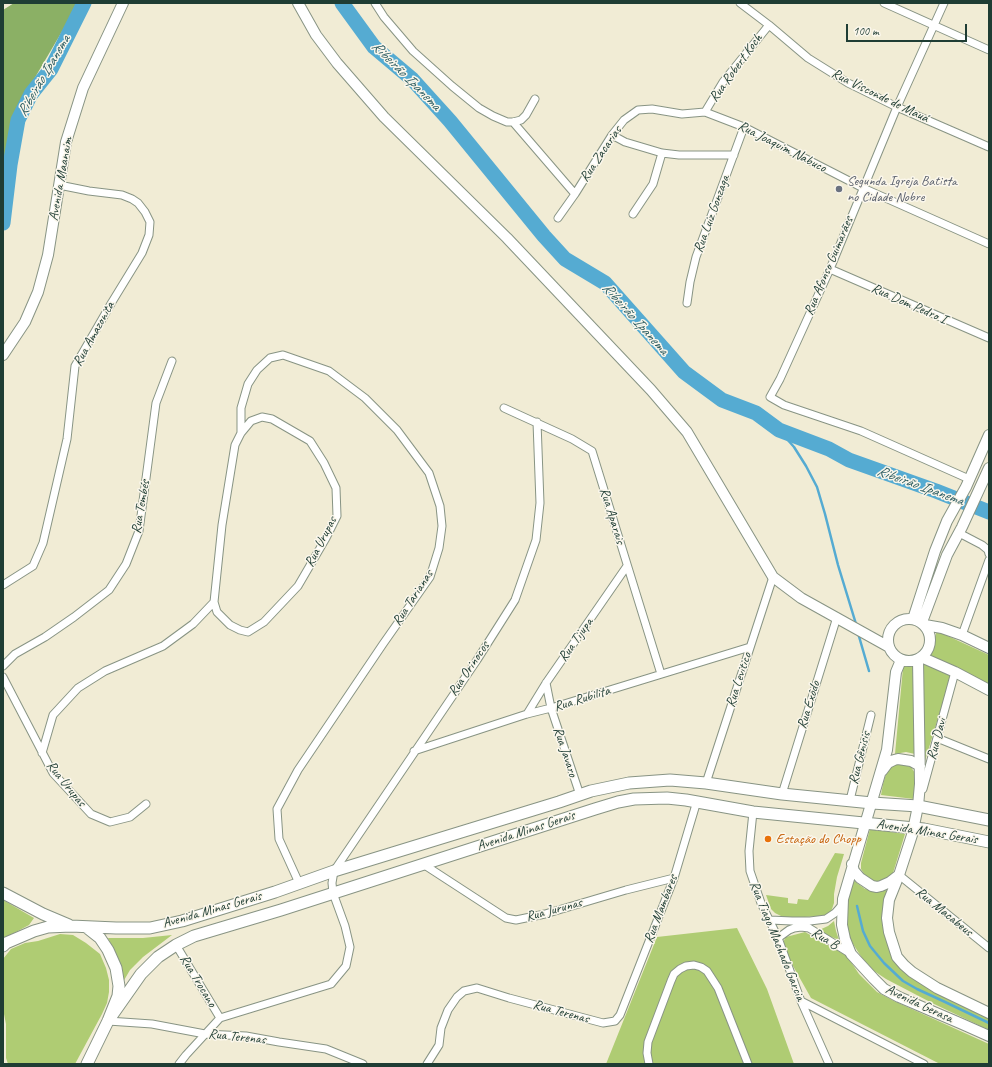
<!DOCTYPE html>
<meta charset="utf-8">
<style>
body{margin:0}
#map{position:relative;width:992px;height:1067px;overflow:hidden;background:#f1ecd5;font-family:Caveat,sans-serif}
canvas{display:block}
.frame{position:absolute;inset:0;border:4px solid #1f3d34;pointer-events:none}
.scale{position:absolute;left:846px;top:24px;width:121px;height:18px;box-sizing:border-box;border:2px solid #1f3d34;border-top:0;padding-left:5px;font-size:12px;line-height:14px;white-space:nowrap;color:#1f3d34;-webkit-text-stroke:3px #fbf7ec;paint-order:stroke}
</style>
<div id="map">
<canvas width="992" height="1067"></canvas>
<div class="frame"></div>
<div class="scale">100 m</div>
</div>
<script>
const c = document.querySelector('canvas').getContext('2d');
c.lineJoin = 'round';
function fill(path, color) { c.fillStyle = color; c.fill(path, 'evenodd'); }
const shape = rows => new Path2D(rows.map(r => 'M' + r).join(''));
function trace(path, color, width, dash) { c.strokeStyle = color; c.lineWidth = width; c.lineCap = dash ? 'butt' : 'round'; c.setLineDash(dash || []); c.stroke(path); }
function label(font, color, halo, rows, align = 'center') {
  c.font = font + ' Caveat,sans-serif'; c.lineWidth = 3; c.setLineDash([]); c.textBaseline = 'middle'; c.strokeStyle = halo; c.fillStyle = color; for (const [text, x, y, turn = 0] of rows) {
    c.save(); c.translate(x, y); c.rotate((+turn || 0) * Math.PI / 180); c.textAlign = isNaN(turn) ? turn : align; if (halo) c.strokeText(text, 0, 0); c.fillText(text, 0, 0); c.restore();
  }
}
fill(shape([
 [937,631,989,655,989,684,928,656],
 [904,657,908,658,913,661,915,754,906,752,895,754],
 [923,663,951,676,924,764],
 [895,764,902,764,911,767,915,773,914,799,881,795,883,784,886,774,892,766],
 [870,829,905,834,893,873,889,878,876,882,866,877,861,869,861,863],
 [835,853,844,854,837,877,834,894,834,903,831,912,823,916,786,918,781,916,775,913,771,909,766,895,788,898,788,903,797,904,798,899,808,900],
 [853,880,865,889,873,890,887,888,882,913,882,924,887,942,898,965,907,975,934,991,989,1019,989,1030,932,1003,886,979,874,971,862,958,853,944,846,930,847,899],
 [3,900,34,918,29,925,3,939],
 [834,921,836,931,839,940,817,931,828,926],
 [737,928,767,989,794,1064,606,1064,657,937],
 [805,932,847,956,859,974,877,992,894,1001,989,1044,989,1064,940,1064,811,998,784,950,783,942,786,937],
 [60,934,73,935,86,943,100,954,106,968,109,980,109,992,107,1003,102,1014,75,1064,8,1064,6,1058,6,1024,3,1009,3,959,11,949,25,943,38,941],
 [172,935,143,957,130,970,123,982,121,965,108,938,143,938]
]), '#afcc73');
fill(shape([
 [14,3,77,3,74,11,13,115,3,183,3,10]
]), '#8bb065');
trace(shape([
 [779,430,794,447,806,466,817,487,825,514,838,565,856,624],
 [858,633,869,671],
 [857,906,863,931,870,946,884,963,903,981,917,989,943,1001,989,1023]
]), '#55abd2', 2.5);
trace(shape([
 [342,3,374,47,412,79,450,121,544,236,565,259,605,283,684,372,722,400,756,413,779,430,829,449,849,460,936,491,989,512],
 [3,223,10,165,18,120,31,94,51,69,84,3]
]), '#55abd2', 15);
const street = shape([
 [375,3,384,17,413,51,452,86,479,108,493,116,507,122,513,122,521,120,526,115,535,99],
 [740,3,769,25,808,58,848,83,897,107,989,147],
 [884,3,989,50],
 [944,3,897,107,830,269,780,379,770,397,784,405,861,431,969,479],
 [705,112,723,82,769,25],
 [513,122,575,194],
 [612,135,625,142,662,153,679,155,734,155],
 [633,214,653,184,662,153],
 [558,218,575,194,612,135,624,120,638,110,652,109,682,114,705,112,744,127,863,188,989,244],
 [830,269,989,338],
 [687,303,690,282,696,257,744,127],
 [504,408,572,439,592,451,661,674],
 [241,433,241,408,248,384,257,370,270,358,283,355,329,371,365,398,397,430,429,473,440,506,442,526,439,548,430,577,383,644,298,770,277,809,279,839,299,883],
 [959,533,982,545,988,550,989,554],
 [3,585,33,566,43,543,67,439,75,366,112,302,142,253,149,235,150,222,145,212,138,203,132,199,122,195,89,191,59,185],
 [962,635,989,560],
 [3,666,15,654,45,637,74,617,109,590,126,564,139,531,156,403,172,361],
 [3,677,53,773,91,814,110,822,130,817,146,804],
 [546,683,551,708,580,795],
 [527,714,546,683,627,566],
 [937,738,989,759],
 [414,751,527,714,551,708,750,647],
 [42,753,53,715,78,688,105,671,163,646,193,624,214,602,222,525,235,445,241,433,251,421,262,417,272,419,310,441,324,463,336,488,337,516,326,538,298,586,264,622,248,632,240,630,230,625,217,612,214,602],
 [706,783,773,577],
 [923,789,955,672],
 [782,794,837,617],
 [850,800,871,715],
 [753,812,749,851,750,871,761,903,778,938,801,1001,829,1064],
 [423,864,506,918,516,920,545,914,626,890,674,878],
 [899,875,989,948],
 [770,920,792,921,810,921,826,919,835,913,842,905],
 [778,938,789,930,794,928,801,927,809,928,851,954],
 [176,945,220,1018],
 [801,1001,924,1064],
 [220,1018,331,984,346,966,350,947,345,926,333,893,332,883,334,871,477,660,515,600,536,540,540,503,537,422],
 [108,1021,152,1024,205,1034,246,1036,279,1042,326,1049,363,1064],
 [179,1064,186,1055,220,1018],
 [427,1064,439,1045,441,1028,448,1010,457,997,464,991,477,988,509,998,603,1023,615,1021,620,1015,674,878,697,801],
 [649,1064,647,1053,648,1042,671,981,674,974,680,969,686,966,694,965,701,967,707,971,718,988,748,1064]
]);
const secondary = shape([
 [298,3,316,35,337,63,384,117,507,238,651,390,687,432,773,577,801,598,889,647],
 [3,355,25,322,38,292,48,255,66,142,83,88,123,3],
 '888 640a21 21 0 1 1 42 0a21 21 0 1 1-42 0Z',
 [913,619,935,551,947,521,966,487,989,435],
 [922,622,947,555,962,527,989,468],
 [925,625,942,628,962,635,989,648],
 [921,657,955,672,989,690],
 [901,660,896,672,887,750,843,899,842,925,845,939,851,954,874,979,884,989,899,997,962,1024,989,1036],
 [918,660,920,784,918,806,912,835,899,875,889,900,887,918,889,932,897,957,904,965,912,972,937,988,989,1013],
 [882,771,888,763,894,760,898,759,911,761,920,766],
 [852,864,854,871,860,878,872,886,877,887,881,886,890,882,899,875]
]);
const primary = shape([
 [3,893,43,914,69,925],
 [86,927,100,938,108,950,116,968,119,986,118,996,108,1021,87,1064],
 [3,946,6,943,34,931,48,927,71,926,116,928,150,928,182,921,275,892,334,871,559,802,591,791,629,783,670,780,706,783,782,794,872,803,918,806,989,820],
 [108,1021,141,974,158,957,176,945,194,936,281,910,595,809,618,802,634,799,667,798,686,800,753,812,924,829,989,842]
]);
trace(street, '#889484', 9);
trace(secondary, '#889484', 12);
trace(primary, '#889484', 13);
trace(street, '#fff', 7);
trace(secondary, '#fff', 10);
trace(primary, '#fff', 11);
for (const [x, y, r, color] of [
 [839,189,4,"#6b7280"],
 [768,839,4,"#e8710a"]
]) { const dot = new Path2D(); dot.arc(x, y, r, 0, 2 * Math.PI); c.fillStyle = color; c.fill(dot); trace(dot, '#fbf7ec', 1.5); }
label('14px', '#1f3d34', '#fbf7ec', [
 ["Rua Robert Koch",736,68,-54],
 ["Rua Visconde de Mauá",880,96,26],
 ["Rua Joaquim Nabuco",782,147,27],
 ["Rua Zacarias",601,154,-56],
 ["Avenida Maanaim",61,179,-80],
 ["Rua Luiz Gonzaga",712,214,-70],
 ["Rua Afonso Guimarães",829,266,-67],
 ["Rua Dom Pedro I",909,304,24],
 ["Rua Amazonita",94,334,-61],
 ["Rua Tembés",141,507,-80],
 ["Rua Aparais",612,516,73],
 ["Rua Urupas",321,542,-63],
 ["Rua Tarianas",413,598,-57],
 ["Rua Tijupa",576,640,-55],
 ["Rua Orinocos",469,669,-56],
 ["Rua Levitico",739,680,-72],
 ["Rua Rubilita",582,699,-17],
 ["Rua Exôdo",809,705,-73],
 ["Rua Davi",937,739,-75],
 ["Rua Javaro",565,752,72],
 ["Rua Gênisis",860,758,-76],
 ["Rua Urupas",66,784,51],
 ["Avenida Minas Gerais",526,831,-18],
 ["Avenida Minas Gerais",927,832,9],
 ["Rua Mambares",661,909,-69],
 ["Avenida Minas Gerais",212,910,-16],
 ["Rua Jurunas",554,910,-15],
 ["Rua Macabeus",944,912,39],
 ["Rua B",825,939,31],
 ["Rua Tiago Machado Garcia",777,941,68],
 ["Rua Trocano",198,981,59],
 ["Avenida Gerasa",919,1004,25],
 ["Rua Terenas",561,1012,15],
 ["Rua Terenas",237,1037,6]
]);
label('14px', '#5b616d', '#fbf7ec', [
 ["Segunda Igreja Batista",847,181],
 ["no Cidade Nobre",847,197]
], 'left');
label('14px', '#c56008', '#fbf7ec', [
 ["Estação do Chopp",776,839]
], 'left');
label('italic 15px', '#2f5e63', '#fbf7ec', [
 ["Ribeirão Ipanema",44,76,-60],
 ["Ribeirão Ipanema",406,76,45],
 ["Ribeirão Ipanema",635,319,48],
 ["Ribeirão Ipanema",920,486,20]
]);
</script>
